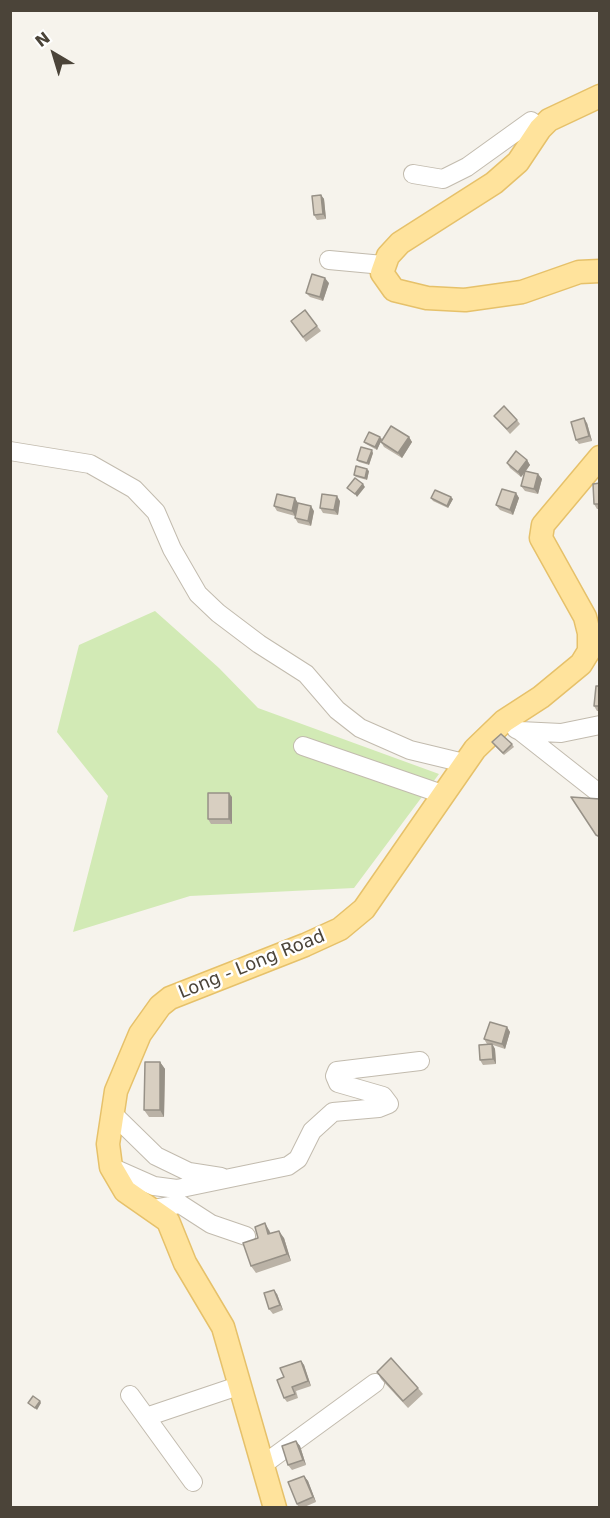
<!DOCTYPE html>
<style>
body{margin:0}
#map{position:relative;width:610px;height:1518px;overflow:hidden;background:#f6f3ec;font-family:"DejaVu Sans",sans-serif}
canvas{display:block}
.frame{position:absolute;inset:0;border:12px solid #4b4439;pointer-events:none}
.north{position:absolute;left:24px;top:24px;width:60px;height:60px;-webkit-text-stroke:4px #fff;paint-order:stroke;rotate:322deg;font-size:16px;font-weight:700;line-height:24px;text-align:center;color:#4b4439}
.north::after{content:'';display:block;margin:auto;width:21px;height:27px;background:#4b4439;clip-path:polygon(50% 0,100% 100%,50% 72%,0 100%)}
</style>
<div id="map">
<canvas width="610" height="1518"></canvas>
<div class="frame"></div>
<div class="north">N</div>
</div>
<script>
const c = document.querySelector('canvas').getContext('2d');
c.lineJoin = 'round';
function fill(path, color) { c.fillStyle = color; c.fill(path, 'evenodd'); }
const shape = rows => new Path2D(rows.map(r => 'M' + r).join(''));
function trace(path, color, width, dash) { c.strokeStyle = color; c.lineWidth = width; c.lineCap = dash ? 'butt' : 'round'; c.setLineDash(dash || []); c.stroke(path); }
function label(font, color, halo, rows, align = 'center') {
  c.font = font + ' "DejaVu Sans",sans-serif'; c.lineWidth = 5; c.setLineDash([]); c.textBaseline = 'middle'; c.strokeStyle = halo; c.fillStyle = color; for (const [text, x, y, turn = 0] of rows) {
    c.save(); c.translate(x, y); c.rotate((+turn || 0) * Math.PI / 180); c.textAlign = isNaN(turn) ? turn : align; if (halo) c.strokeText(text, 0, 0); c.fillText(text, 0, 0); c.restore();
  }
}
fill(shape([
 [155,611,219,668,258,708,439,774,354,888,190,896,73,932,108,796,57,732,79,645]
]), '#d2eab5');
const minor = shape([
 [413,174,443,179,467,167,531,121,540,129],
 [329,260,383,265],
 [10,451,90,464,134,489,156,512,172,549,198,594,218,613,259,644,306,674,337,710,360,728,410,750,464,763],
 [516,729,520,731,561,733,600,725],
 [520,731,600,794],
 [303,746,442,794],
 [112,1113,156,1156,189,1172,221,1177],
 [111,1167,154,1186,177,1189,288,1166,298,1159,312,1131,333,1112,379,1108,389,1104,383,1096,338,1083,335,1076,337,1071,420,1061],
 [153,1209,180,1204,211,1224,246,1236],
 [130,1395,193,1482],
 [146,1417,241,1385],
 [264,1464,375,1383]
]);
const major = shape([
 [600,96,549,120,540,129,518,162,494,183,400,243,388,256,382,273,394,290,427,298,465,300,522,292,579,272,600,271],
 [275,1508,223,1327,185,1263,168,1221,125,1191,111,1167,108,1144,116,1091,140,1034,160,1006,170,998,305,945,340,929,364,909,475,749,504,721,541,697,581,664,589,651,589,633,585,617,541,538,543,525,600,457]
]);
trace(minor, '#c2bbae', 20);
trace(major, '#e6c16a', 25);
trace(minor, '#fff', 18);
trace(major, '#ffe39c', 22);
fill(shape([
 [321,195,324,199,326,219,317,220,314,215],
 [329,283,323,301,310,297,306,293],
 [305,310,321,331,306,342,291,321],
 [494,416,517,420,520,424,510,434],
 [587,423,592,441,579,444,576,440],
 [409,437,412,442,402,458,384,447,381,442],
 [382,439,377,450,366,444,364,442],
 [373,453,369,465,359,462,357,460],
 [527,460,530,465,526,471,538,474,542,479,538,494,525,491,521,486,525,473,521,477,510,468,507,463],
 [369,471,367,480,356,477,354,475],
 [600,483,600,509,597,509,594,504],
 [516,493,519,498,513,515,500,510,496,505],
 [431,498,453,499,448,508,433,501],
 [340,501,338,515,323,513,320,508],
 [298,503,295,516,277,511,274,506],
 [314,511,311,526,298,523,295,518],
 [600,686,600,711,597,711,594,706],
 [512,744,514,747,504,755,494,745],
 [232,797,232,824,211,824,208,819],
 [507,1027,510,1032,505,1049,493,1045,495,1049,496,1064,483,1065,480,1060,489,1044,487,1044,484,1039],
 [160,1062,165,1069,164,1117,149,1117,144,1110],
 [269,1230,271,1234,284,1238,291,1261,256,1273,251,1266,258,1238],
 [277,1294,283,1310,273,1314,269,1309],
 [301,1361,304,1365,311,1386,296,1391,298,1398,287,1402,284,1398,284,1377],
 [377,1372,418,1388,423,1394,408,1408,381,1379],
 [296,1441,300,1446,306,1465,292,1470,288,1465],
 [304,1476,308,1481,316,1502,302,1508,299,1508,297,1504]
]), '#bab2a6');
fill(shape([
 [321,195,324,199,326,219,323,214],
 [325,278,329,283,323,301,320,297],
 [584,418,587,423,592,441,589,436],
 [380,437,382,439,377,450,375,447],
 [409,437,412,442,402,458,398,453],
 [372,450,373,453,369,465,367,463],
 [527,460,530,465,521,477,518,472],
 [367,469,369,471,367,480,365,478],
 [538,474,542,479,538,494,534,489],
 [363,484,365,487,357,497,355,494],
 [516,493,519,498,513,515,510,510],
 [337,496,340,501,338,515,334,510],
 [451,497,453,499,448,508,447,506],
 [295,498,298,503,295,516,292,511],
 [311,506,314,511,311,526,308,521],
 [229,793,232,797,232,824,229,819],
 [507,1027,510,1032,505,1049,502,1044],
 [492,1044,495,1049,496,1064,493,1059],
 [160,1062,165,1069,164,1117,160,1110],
 [265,1223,269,1230,273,1241,268,1234],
 [279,1231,284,1238,291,1261,287,1254],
 [274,1290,277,1294,283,1310,280,1305],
 [301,1361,304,1365,311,1386,308,1381],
 [40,1401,41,1403,37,1410,35,1408],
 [296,1441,300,1446,306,1465,303,1460],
 [304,1476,308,1481,316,1502,313,1497]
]), '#979187');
const building = shape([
 [321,195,323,214,314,215,312,196,321,195],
 [312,274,325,278,320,297,306,293,312,274],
 [305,310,317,326,303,337,291,321,305,310],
 [504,406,517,420,507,429,494,416,504,406],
 [584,418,589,436,576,440,571,422,584,418],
 [391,426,409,437,398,453,381,442,391,426],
 [369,432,380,437,375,447,364,442,369,432],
 [361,447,372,450,367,463,357,460,361,447],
 [516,451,527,460,518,472,507,463,516,451],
 [356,466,367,469,365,478,354,475,356,466],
 [525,471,538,474,534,489,521,486,525,471],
 [355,478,363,484,355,494,347,488,355,478],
 [600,483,600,504,594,504,593,484,600,483],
 [502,489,516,493,510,510,496,505,502,489],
 [435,490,451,497,447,506,431,498,435,490],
 [277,494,295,498,292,511,274,506,277,494],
 [322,494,337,496,334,510,320,508,322,494],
 [298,503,311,506,308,521,295,518,298,503],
 [596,686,600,686,600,706,594,706,596,686],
 [501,734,512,744,503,753,492,742,501,734],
 [208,793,229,793,229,819,208,819,208,793],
 [571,797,600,799,600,837,596,835,571,797],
 [490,1022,507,1027,502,1044,484,1039,490,1022],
 [492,1044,493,1059,480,1060,479,1045,492,1044],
 [145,1062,160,1062,160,1110,144,1110,145,1062],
 [265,1223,268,1234,279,1231,287,1254,251,1266,243,1243,258,1238,255,1227,265,1223],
 [274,1290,280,1305,269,1309,264,1293,274,1290],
 [391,1358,418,1388,403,1401,377,1372,391,1358],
 [301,1361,308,1381,292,1387,295,1394,284,1398,277,1380,284,1377,280,1368,301,1361],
 [33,1396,40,1401,35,1408,28,1403,33,1396],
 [296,1441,303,1460,288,1465,282,1446,296,1441],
 [304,1476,313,1497,297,1504,288,1482,304,1476]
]);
fill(building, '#d8cfc1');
trace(building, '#979187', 1.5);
label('18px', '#4b4439', '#fff', [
 ["Long - Long Road",252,965,-22]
]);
</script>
